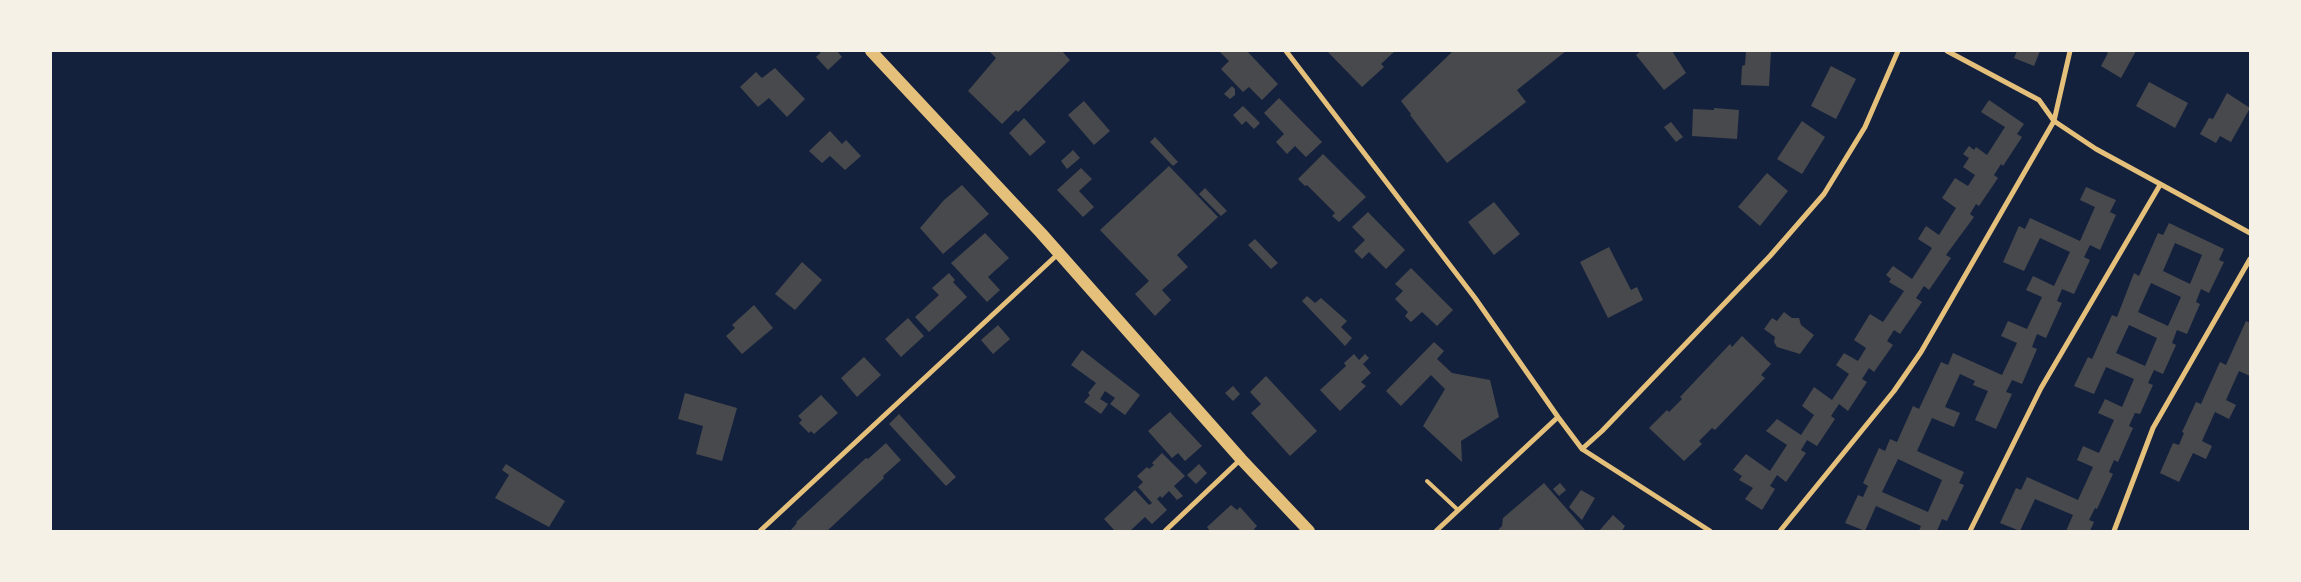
<!DOCTYPE html>
<style>
body{margin:0}
#map{position:relative;width:2301px;height:582px;overflow:hidden;background:#14213d;font-family:"Roboto Serif",serif}
canvas{display:block}
.frame{position:absolute;inset:0;border:52px solid #f6f1e7;pointer-events:none}
</style>
<div id="map">
<canvas width="2301" height="582"></canvas>
<div class="frame"></div>
</div>
<script>
const c = document.querySelector('canvas').getContext('2d');
c.lineJoin = 'round';
function fill(path, color) { c.fillStyle = color; c.fill(path, 'evenodd'); }
const shape = rows => new Path2D(rows.map(r => 'M' + r).join(''));
function trace(path, color, width, dash) { c.strokeStyle = color; c.lineWidth = width; c.lineCap = dash ? 'butt' : 'round'; c.setLineDash(dash || []); c.stroke(path); }
fill(shape([
 [822,51,837,51,842,57,828,70,816,57],
 [989,51,1062,51,1070,60,1018,112,1016,110,1002,124,968,91,996,58],
 [1219,51,1247,51,1278,84,1262,100,1249,87,1243,92,1221,69,1229,61],
 [1327,51,1395,51,1381,64,1384,67,1362,87],
 [1453,51,1566,51,1517,90,1526,102,1447,163,1410,115,1411,114,1401,101],
 [1641,51,1672,51,1686,73,1664,90,1636,55],
 [1746,51,1771,51,1769,86,1741,85,1742,66,1745,65],
 [2017,51,2040,51,2034,66,2014,58],
 [2105,51,2136,51,2121,78,2101,66,2108,53],
 [1831,66,1856,79,1836,119,1811,106],
 [775,68,805,99,787,117,769,98,758,107,740,87,756,72,762,78],
 [2149,82,2188,103,2175,128,2136,106],
 [1232,86,1235,89,1235,95,1230,99,1224,94],
 [2227,93,2250,108,2231,142,2220,136,2216,143,2200,134,2209,118,2213,119],
 [1279,98,1322,142,1306,157,1295,146,1287,154,1276,142,1284,134,1264,113],
 [1989,100,2024,124,2017,134,2022,137,2003,166,2001,164,1994,175,1998,178,1979,206,1976,204,1970,214,1974,217,1946,255,1951,258,1929,290,1924,286,1916,298,1922,302,1900,334,1894,330,1887,341,1893,345,1874,372,1869,368,1862,379,1867,382,1848,411,1839,404,1831,416,1835,419,1817,446,1807,440,1801,450,1806,453,1786,482,1777,475,1770,486,1775,489,1762,510,1745,499,1753,488,1739,480,1742,476,1733,470,1746,454,1770,471,1787,445,1766,431,1777,419,1801,435,1814,415,1802,406,1814,387,1832,400,1849,374,1836,365,1844,353,1858,361,1866,348,1854,340,1870,314,1883,322,1904,291,1889,282,1891,279,1886,275,1893,266,1912,279,1932,248,1918,239,1926,226,1939,235,1956,208,1942,198,1955,178,1968,186,1975,175,1963,167,1969,158,1963,154,1969,146,1974,150,1976,147,1987,155,2005,127,1981,112],
 [1084,101,1110,131,1094,145,1068,115],
 [1243,106,1260,123,1254,129,1246,121,1242,125,1233,115],
 [1714,108,1739,110,1737,139,1692,136,1693,109,1714,110],
 [1024,118,1046,142,1030,156,1009,133],
 [1802,121,1825,137,1802,174,1777,159],
 [1671,122,1683,137,1676,142,1664,127],
 [830,131,842,144,846,140,861,156,845,170,830,156,822,163,809,151],
 [1155,137,1178,162,1173,166,1150,142],
 [1073,150,1080,158,1067,169,1061,161],
 [1323,154,1366,197,1339,222,1332,216,1335,213,1307,185,1305,186,1298,179],
 [1169,166,1218,217,1177,255,1188,267,1162,290,1171,300,1155,316,1135,294,1149,281,1100,230],
 [1081,168,1092,179,1079,191,1094,207,1083,217,1057,190],
 [1767,173,1788,191,1760,226,1738,207],
 [962,185,989,214,943,254,920,228,944,200],
 [2086,187,2116,200,2110,212,2116,215,2100,250,2090,245,2084,257,2090,260,2074,294,2062,289,2057,301,2062,303,2046,338,2037,334,2032,347,2037,349,2022,384,2012,380,2006,392,2012,394,1996,429,1975,420,1988,391,1973,385,1975,381,1960,374,1945,407,1960,413,1954,427,1932,418,1917,451,1964,472,1959,483,1964,485,1947,521,1942,519,1937,531,1919,531,1921,526,1876,506,1865,531,1845,523,1858,495,1863,497,1868,486,1863,483,1879,448,1885,451,1890,439,1897,442,1913,406,1919,409,1941,362,1948,365,1953,353,2002,375,2017,343,2001,336,2008,321,2027,329,2042,297,2026,290,2033,276,2054,286,2070,252,2040,238,2024,271,2003,262,2019,226,2025,229,2030,218,2080,241,2095,207,2080,200],
 [1898,459,1942,480,1928,512,1882,492],
 [1205,188,1227,211,1221,216,1199,194],
 [1494,202,1520,234,1494,255,1468,222],
 [1368,212,1405,250,1386,269,1369,252,1362,259,1354,251,1365,240,1352,227],
 [2169,223,2224,249,2219,260,2224,262,2209,293,2201,289,2196,302,2200,304,2187,334,2177,330,2172,343,2176,345,2163,374,2154,370,2148,383,2153,385,2140,414,2135,413,2129,426,2133,428,2118,462,2114,460,2109,472,2113,474,2097,509,2095,508,2089,520,2094,522,2090,531,2066,531,2073,515,2035,499,2020,531,2000,523,2016,488,2021,490,2027,477,2078,500,2093,467,2077,460,2083,446,2099,453,2114,420,2098,413,2105,399,2122,407,2134,379,2106,367,2094,394,2074,386,2088,357,2092,359,2112,315,2117,317,2134,273,2139,276,2158,233,2163,235],
 [2175,243,2202,255,2190,284,2163,271],
 [2151,283,2181,297,2168,326,2138,312],
 [2129,325,2157,338,2145,366,2116,353],
 [985,233,1009,258,988,277,1000,290,987,302,951,263],
 [1255,239,1278,263,1271,269,1248,245],
 [1609,247,1631,290,1637,287,1643,300,1608,318,1580,262],
 [802,262,822,280,795,310,775,294],
 [1411,268,1453,310,1437,326,1422,312,1411,322,1405,316,1408,312,1395,299,1403,291,1395,284],
 [949,273,955,280,953,282,967,297,929,332,915,317,939,295,932,288],
 [1307,296,1315,303,1321,298,1347,321,1341,327,1352,338,1345,346,1302,301],
 [754,305,773,328,742,354,726,336,735,328,732,325],
 [1784,312,1792,318,1799,318,1801,325,1814,335,1800,354,1777,347,1774,342,1775,337,1764,329,1772,318,1777,321],
 [908,318,924,336,901,357,885,339],
 [2246,321,2250,323,2250,376,2239,371,2226,400,2236,405,2229,419,2215,412,2202,441,2212,446,2206,459,2193,453,2179,482,2160,473,2173,443,2179,445,2184,433,2182,432,2196,402,2201,404,2220,362,2226,365],
 [998,325,1010,339,993,354,981,340],
 [1742,336,1771,364,1761,375,1765,378,1715,430,1712,428,1699,441,1702,444,1684,461,1649,428,1667,410,1669,412,1682,399,1680,397,1730,344,1732,347],
 [1434,342,1444,351,1437,359,1452,373,1490,380,1499,417,1461,441,1462,462,1423,426,1445,389,1431,375,1401,406,1386,391],
 [1082,350,1140,395,1125,415,1110,404,1115,398,1105,391,1100,399,1108,404,1101,414,1084,402,1090,395,1088,393,1096,383,1071,365],
 [1354,354,1359,360,1365,354,1369,358,1363,364,1371,373,1361,382,1366,386,1340,411,1320,390,1346,366,1344,363],
 [864,357,881,375,857,397,841,378],
 [1266,376,1317,431,1290,456,1251,413,1261,404,1250,392],
 [1233,386,1240,394,1233,401,1225,393],
 [685,393,737,408,722,461,696,454,703,426,678,419],
 [821,395,838,413,814,434,811,431,809,433,799,423,802,420,798,416],
 [1170,412,1202,446,1185,461,1178,453,1172,458,1148,431],
 [899,414,956,477,946,486,889,424],
 [886,443,901,460,883,476,884,478,827,531,790,531,797,523,796,522,866,458,868,459],
 [1162,453,1185,476,1174,486,1183,496,1177,500,1169,491,1162,498,1160,496,1157,499,1167,510,1152,524,1145,517,1130,531,1115,531,1104,519,1135,490,1149,505,1152,503,1138,487,1143,482,1137,476,1147,467,1149,469,1154,465,1152,463],
 [506,464,565,501,549,527,495,498,509,475,502,470],
 [1199,464,1207,473,1196,484,1187,475],
 [1544,483,1586,531,1497,531,1502,526,1503,518],
 [1560,483,1566,490,1559,496,1553,489],
 [1581,490,1595,498,1582,520,1569,507],
 [1231,505,1237,510,1240,507,1249,517,1257,526,1254,529,1255,531,1210,531,1207,527],
 [1613,515,1625,526,1622,531,1599,531]
]), '#48494c');
trace(shape([
 [1427,481,1458,510]
]), '#e5c07b', 4);
trace(shape([
 [1286,51,1475,298,1558,417,1582,449,1710,531],
 [1947,51,2039,100,2054,121,2096,149,2250,233],
 [1582,449,1602,431,1770,256,1824,194,1865,127,1898,51],
 [760,531,1058,254],
 [1165,531,1241,459],
 [1436,531,1558,417],
 [1780,531,1894,391,1921,352,2054,121,2070,51],
 [1970,531,2041,388,2160,185],
 [2114,531,2153,428,2250,259]
]), '#e5c07b', 5);
trace(shape([
 [871,51,1041,233,1241,459,1309,531]
]), '#e5c07b', 12);
</script>
